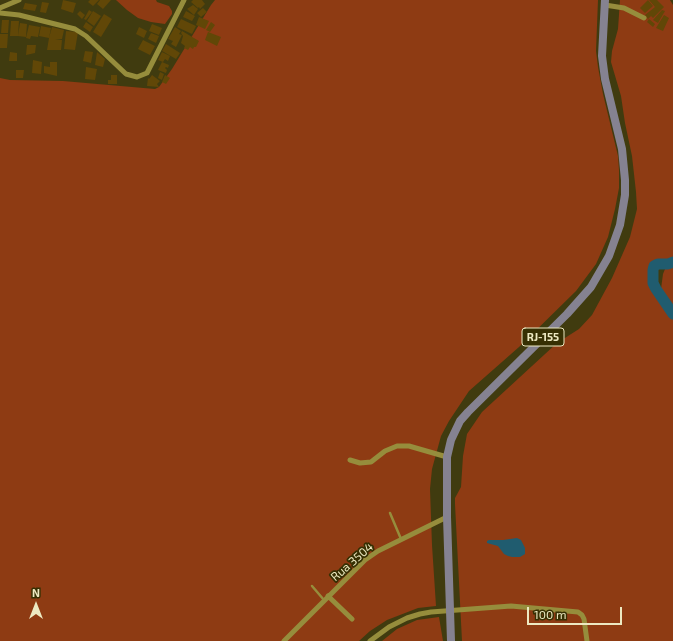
<!DOCTYPE html>
<style>
body{margin:0}
#map{position:relative;width:673px;height:641px;overflow:hidden;background:#403b0f;font-family:"Exo 2",sans-serif}
canvas{display:block}
.north{position:absolute;left:16px;top:585px;width:40px;height:40px;-webkit-text-stroke:3px #363003;paint-order:stroke;rotate:0deg;font-size:11px;font-weight:700;line-height:16px;text-align:center;color:#ede9c2}
.north::after{content:'';display:block;margin:auto;width:14px;height:18px;background:#ede9c2;clip-path:polygon(50% 0,100% 100%,50% 72%,0 100%)}
.scale{position:absolute;left:527px;top:607px;width:95px;height:18px;box-sizing:border-box;border:2px solid #ede9c2;border-top:0;padding-left:5px;font-size:12px;line-height:14px;white-space:nowrap;color:#ede9c2;-webkit-text-stroke:3px #363003;paint-order:stroke}
</style>
<div id="map">
<canvas width="673" height="641"></canvas>
<div class="north">N</div>
<div class="scale">100 m</div>
</div>
<script>
const c = document.querySelector('canvas').getContext('2d');
c.lineJoin = 'round';
function fill(path, color) { c.fillStyle = color; c.fill(path, 'evenodd'); }
const shape = rows => new Path2D(rows.map(r => 'M' + r).join(''));
function trace(path, color, width, dash) { c.strokeStyle = color; c.lineWidth = width; c.lineCap = dash ? 'butt' : 'round'; c.setLineDash(dash || []); c.stroke(path); }
function label(font, color, halo, rows, align = 'center') {
  c.font = font + ' "Exo 2",sans-serif'; c.lineWidth = 3.5; c.setLineDash([]); c.textBaseline = 'middle'; c.strokeStyle = halo; c.fillStyle = color; for (const [text, x, y, turn = 0] of rows) {
    c.save(); c.translate(x, y); c.rotate((+turn || 0) * Math.PI / 180); c.textAlign = isNaN(turn) ? turn : align; if (halo) c.strokeText(text, 0, 0); c.fillText(text, 0, 0); c.restore();
  }
}
fill(shape([
 [116,0,156,0,157,2,169,6,172,11,172,14,165,24,151,22,138,18,127,10],
 [215,0,598,0,596,51,598,67,603,94,618,156,619,170,619,188,615,209,608,237,596,264,576,291,519,347,469,391,449,421,441,436,432,469,430,489,432,545,436,606,418,608,387,620,370,631,359,641,0,641,0,78,10,80,63,81,155,89,159,87,172,69,211,5],
 [620,0,670,0,673,5,673,258,654,262,651,264,649,276,650,282,655,294,673,317,673,641,462,641,455,504,455,498,461,487,463,456,467,434,482,412,557,343,579,329,592,315,612,278,630,237,637,209,636,192,632,156,625,123,621,96,611,62,612,51,618,29],
 [673,264,673,306,662,293,661,289,663,274,665,269],
 [439,617,443,641,382,641,397,629,417,620]
]), '#8e3b13');
fill(shape([
 [517,538,521,540,525,548,525,554,520,557,512,557,508,556,504,554,498,546,487,543,487,541,489,540,503,540]
]), '#205c6f');
trace(shape([
 [673,262,668,264,658,264,654,266,653,270,653,283,656,289,673,314]
]), '#205c6f', 11);
fill(shape([
 [63,0,76,3,73,13,61,9],
 [90,0,99,0,93,6,88,2],
 [100,0,111,0,103,9,97,4],
 [193,0,202,0,205,4,200,9,199,7,198,8,191,2],
 [648,0,653,6,645,13,640,8],
 [649,0,657,0,664,7,653,18,651,16,648,19,645,15,655,7],
 [42,2,49,3,46,13,40,12],
 [25,3,37,5,35,11,23,9],
 [193,5,198,9,194,15,187,9],
 [203,8,207,12,201,17,197,13],
 [89,10,92,12,86,20,84,19],
 [662,10,665,11,658,23,653,20],
 [80,11,85,15,82,19,77,14],
 [93,11,101,16,94,26,87,21],
 [186,11,195,16,192,21,183,17],
 [104,14,112,19,101,37,93,32],
 [664,15,669,18,663,31,656,28],
 [199,17,209,21,205,29,196,25],
 [181,19,196,26,192,34,177,27],
 [649,19,655,24,653,27,647,22],
 [2,20,9,20,8,33,1,33],
 [11,21,19,21,18,36,10,36],
 [86,22,93,27,90,32,83,27],
 [211,22,215,25,210,32,206,30],
 [20,23,27,24,26,37,18,36],
 [152,24,162,28,159,35,149,31],
 [29,25,40,27,38,37,31,36,30,39,26,38],
 [41,26,51,28,49,38,52,27,64,30,62,39,55,39,62,40,61,50,47,50,49,38,39,36],
 [139,27,147,31,144,38,136,34],
 [175,27,181,31,179,34,182,35,176,47,171,44,173,41,168,39],
 [66,31,78,32,75,50,64,49],
 [182,31,199,41,196,47,194,47,193,49,190,47,188,50,184,48,185,46,181,43,183,36,181,33],
 [208,32,221,37,217,46,205,40],
 [151,33,159,36,156,43,148,39],
 [0,34,8,34,7,48,0,48],
 [143,40,155,46,150,55,138,49],
 [166,44,180,53,176,59,162,51],
 [27,45,36,45,35,53,26,55],
 [85,51,93,52,91,63,83,61],
 [10,52,17,53,17,61,9,61],
 [97,52,105,59,103,67,95,65],
 [162,52,170,56,168,61,165,59,163,62,158,60],
 [33,60,42,62,41,74,32,73],
 [50,62,57,62,57,76,44,73,44,66,50,67],
 [162,62,169,65,168,68,166,67,165,68,167,70,166,73,158,70],
 [86,67,97,69,95,80,85,79],
 [16,70,24,70,23,78,16,78],
 [160,72,164,74,162,80,158,78],
 [111,75,117,75,117,84,108,84,108,80,111,80],
 [152,75,160,81,157,84,159,87,147,86,148,78,149,79],
 [165,75,170,78,166,84,162,82]
]), '#614707');
trace(shape([
 [390,513,401,539],
 [312,586,324,600]
]), '#968d3c', 2.5);
trace(shape([
 [605,5,624,8,644,18],
 [0,8,19,0],
 [0,13,19,15,75,29,86,36,126,74,137,77,147,73,184,0],
 [350,460,360,463,371,462,385,451,397,446,409,446,447,457],
 [328,596,352,619],
 [284,641,365,560,378,551,447,517],
 [370,641,389,627,407,618,420,614,431,612,511,606,578,612,582,615,584,619,587,641]
]), '#968d3c', 5);
trace(shape([
 [451,641,447,517,447,457,451,440,460,421,468,412,567,314,591,287,609,256,620,225,625,195,625,180,622,149,605,79,602,56,605,0]
]), '#858291', 8);
for (const [x, y, w] of [
 [543,337,42]
]) { const box = new Path2D(); box.roundRect(x - w / 2, y - 9, w, 18, 3); c.fillStyle = '#363003'; c.fill(box); trace(box, '#ede9c2', 1); }
label('bold 11px', '#ede9c2', null, [
 ["RJ-155",543,337]
]);
label('12px', '#ede9c2', '#363003', [
 ["Rua 3504",352,562,-41]
]);
</script>
